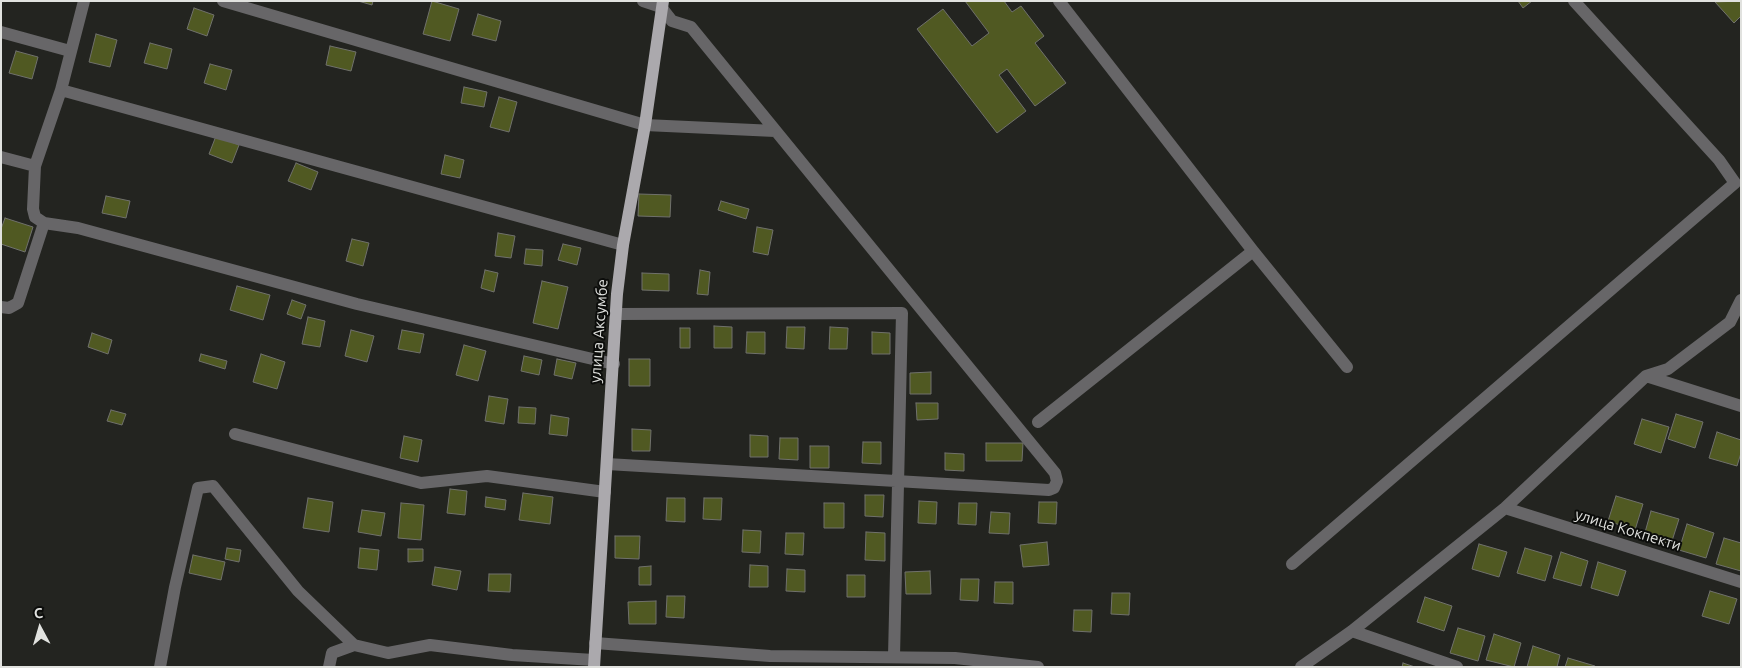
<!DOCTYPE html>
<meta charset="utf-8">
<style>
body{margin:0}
#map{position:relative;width:1742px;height:668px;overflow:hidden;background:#232420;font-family:Ubuntu,sans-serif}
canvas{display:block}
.frame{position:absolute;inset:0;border:2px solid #e1e2df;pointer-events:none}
.north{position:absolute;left:15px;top:603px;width:50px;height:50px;-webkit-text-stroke:4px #0c0d0b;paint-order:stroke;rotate:354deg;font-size:14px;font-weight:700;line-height:20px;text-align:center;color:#e1e2df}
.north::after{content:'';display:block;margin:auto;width:18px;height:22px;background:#e1e2df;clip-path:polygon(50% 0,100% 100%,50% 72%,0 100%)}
</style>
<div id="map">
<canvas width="1742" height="668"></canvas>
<div class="frame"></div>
<div class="north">С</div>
</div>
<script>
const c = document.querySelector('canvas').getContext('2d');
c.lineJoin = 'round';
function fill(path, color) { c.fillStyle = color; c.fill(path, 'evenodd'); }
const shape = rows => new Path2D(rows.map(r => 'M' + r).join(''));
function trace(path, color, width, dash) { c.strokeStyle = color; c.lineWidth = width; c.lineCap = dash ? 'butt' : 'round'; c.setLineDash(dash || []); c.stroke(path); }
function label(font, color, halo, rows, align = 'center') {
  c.font = font + ' Ubuntu,sans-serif'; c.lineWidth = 4; c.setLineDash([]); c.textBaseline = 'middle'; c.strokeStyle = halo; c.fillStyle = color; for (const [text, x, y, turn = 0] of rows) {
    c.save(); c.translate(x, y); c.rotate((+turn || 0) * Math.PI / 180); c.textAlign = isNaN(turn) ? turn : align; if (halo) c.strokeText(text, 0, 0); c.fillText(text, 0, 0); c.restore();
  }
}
const building = shape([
 [358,1,373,1,372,5,358,1],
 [432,1,459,9,450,41,423,34,432,1],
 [965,1,1004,1,1012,12,1021,6,1044,36,1035,43,1066,83,1035,106,1007,69,999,75,1026,111,997,133,917,29,943,9,972,46,989,33,965,1],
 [1518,1,1532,1,1523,8,1518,1],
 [1741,1,1741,16,1734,23,1715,2,1741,1],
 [194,8,214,15,207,36,187,29,194,8],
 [478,14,501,21,496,41,472,35,478,14],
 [96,34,117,40,110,67,89,62,96,34],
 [150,43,172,49,167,69,144,63,150,43],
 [330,46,356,52,351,71,326,65,330,46],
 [16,51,38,57,32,79,9,73,16,51],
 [210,64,232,70,226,90,204,83,210,64],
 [464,87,487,92,484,107,461,103,464,87],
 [499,97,517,102,509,132,490,127,499,97],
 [216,136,239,145,232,163,209,154,216,136],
 [445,155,464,160,460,178,441,174,445,155],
 [296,163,318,172,311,190,288,181,296,163],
 [639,194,671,195,670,217,638,216,639,194],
 [106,196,130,201,126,218,102,213,106,196],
 [721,201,749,209,746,219,718,210,721,201],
 [5,218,33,227,25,252,1,244,1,229,5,218],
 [757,227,773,230,768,255,753,252,757,227],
 [498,233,515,236,511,258,495,256,498,233],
 [352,239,369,243,363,266,346,261,352,239],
 [563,244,581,248,577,265,558,260,563,244],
 [526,249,543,250,542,266,524,264,526,249],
 [485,270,498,273,494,292,481,288,485,270],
 [700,270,710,272,708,295,697,294,700,270],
 [642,273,669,274,669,291,642,290,642,273],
 [542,281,568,287,558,329,533,323,542,281],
 [237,286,270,295,263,320,230,310,237,286],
 [292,300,306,305,301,319,287,314,292,300],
 [308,317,325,321,320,347,302,344,308,317],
 [714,326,732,327,732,348,714,348,714,326],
 [787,327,805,327,804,349,786,348,787,327],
 [830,327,848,328,847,349,829,349,830,327],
 [680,328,690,328,690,348,680,348,680,328],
 [351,330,374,336,367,362,345,356,351,330],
 [402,330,424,334,420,353,398,349,402,330],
 [747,332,765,332,765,354,746,353,747,332],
 [872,332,890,333,890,354,872,354,872,332],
 [92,333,112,340,108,354,88,347,92,333],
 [464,345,486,351,478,381,456,375,464,345],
 [201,354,227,361,225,369,199,361,201,354],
 [261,354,285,362,277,389,253,382,261,354],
 [524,356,542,360,539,375,521,371,524,356],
 [557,359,576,363,572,379,554,375,557,359],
 [629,359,650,359,650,386,629,386,629,359],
 [931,372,931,394,910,394,910,373,931,372],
 [489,396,508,399,504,424,485,421,489,396],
 [916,403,938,403,938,419,917,420,916,403],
 [519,407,536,408,535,424,518,423,519,407],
 [111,410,126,414,122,425,107,421,111,410],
 [1676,414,1703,422,1695,448,1668,439,1676,414],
 [551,415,569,418,567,436,549,434,551,415],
 [1642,419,1669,427,1661,453,1634,444,1642,419],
 [632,429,651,430,650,451,632,451,632,429],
 [1717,432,1741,440,1741,453,1737,466,1709,458,1717,432],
 [750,435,768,436,768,457,750,457,750,435],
 [404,436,422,440,418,462,400,458,404,436],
 [780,438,798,438,798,460,779,459,780,438],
 [863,442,881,442,881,464,862,463,863,442],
 [986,443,1023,443,1022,461,986,461,986,443],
 [810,446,829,446,829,468,810,468,810,446],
 [945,453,964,454,964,471,945,470,945,453],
 [450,489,467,491,465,515,447,513,450,489],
 [523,493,553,497,550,524,519,520,523,493],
 [865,495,884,495,883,517,865,516,865,495],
 [1616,496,1643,504,1635,530,1608,521,1616,496],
 [486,497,506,500,505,510,485,507,486,497],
 [308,498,333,502,329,532,303,528,308,498],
 [667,498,685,498,685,522,666,521,667,498],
 [704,498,722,498,721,520,703,519,704,498],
 [919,501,937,502,936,524,918,523,919,501],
 [1039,502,1057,502,1056,524,1038,523,1039,502],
 [401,503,424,505,421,540,398,538,401,503],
 [824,503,844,503,844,528,824,528,824,503],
 [959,503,977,503,976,525,958,524,959,503],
 [362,510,385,513,381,536,358,532,362,510],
 [1651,511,1679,519,1671,544,1644,536,1651,511],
 [991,512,1010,513,1009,534,989,533,991,512],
 [1687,524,1714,533,1706,558,1679,550,1687,524],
 [743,530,761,531,760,553,742,552,743,530],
 [866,532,885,533,885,561,865,560,866,532],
 [786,533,804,533,803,555,785,554,786,533],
 [615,536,640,536,639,559,615,558,615,536],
 [1724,538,1741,543,1741,571,1716,564,1724,538],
 [1047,542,1049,565,1023,567,1020,545,1047,542],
 [1479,544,1507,552,1499,577,1472,569,1479,544],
 [227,548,241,550,239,562,225,559,227,548],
 [360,548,379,550,377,570,358,568,360,548],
 [1525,548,1552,556,1545,581,1517,573,1525,548],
 [408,549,423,549,423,561,408,562,408,549],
 [1561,552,1588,561,1581,586,1553,578,1561,552],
 [193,555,225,562,221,580,189,573,193,555],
 [1598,562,1626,571,1618,596,1591,588,1598,562],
 [750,565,768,566,768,587,749,587,750,565],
 [651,566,651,585,639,585,639,567,651,566],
 [435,567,461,571,457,590,432,585,435,567],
 [787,569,805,570,805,592,786,591,787,569],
 [930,571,931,594,906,594,905,572,930,571],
 [489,574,511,574,510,592,488,591,489,574],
 [847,575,865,575,865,597,847,597,847,575],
 [961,579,979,579,978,601,960,600,961,579],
 [995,582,1013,582,1013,604,994,603,995,582],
 [1710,591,1737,599,1729,624,1702,616,1710,591],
 [1112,593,1130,593,1129,615,1111,614,1112,593],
 [667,596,685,596,684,618,666,617,667,596],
 [1425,597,1452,606,1444,631,1417,622,1425,597],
 [656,601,656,624,629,624,628,602,656,601],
 [1074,610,1092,610,1091,632,1073,631,1074,610],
 [1458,628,1485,636,1478,661,1450,653,1458,628],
 [1494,634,1521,643,1514,667,1486,660,1494,634],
 [1533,646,1560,655,1557,667,1527,667,1533,646],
 [1568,658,1595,666,1595,667,1565,667,1568,658],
 [1403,663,1415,667,1402,667,1403,663]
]);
fill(building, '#505922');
trace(building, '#70716c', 1);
trace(shape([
 [84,1,61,90,623,245],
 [223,1,645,125,775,131],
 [1059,1,1253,251,1347,367],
 [1,32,70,51],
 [61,90,35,166,33,209,35,217,44,223,78,228,357,304,614,364],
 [1,157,35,166],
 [1,307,9,308,18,303,44,223],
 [616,314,902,313,894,656],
 [1646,376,1741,406],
 [1038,422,1253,251],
 [235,434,421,483,487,476,605,492],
 [607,464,1049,490,1054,488,1057,481,1055,473,691,27,672,21,661,7,643,1],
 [1505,508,1741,582],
 [1292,564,1735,183,1719,160,1574,1],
 [1352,631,1457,667],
 [595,643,770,656,955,658,1038,667],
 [160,667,175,587,198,488,213,486,298,591,354,645,388,653,430,645,512,655,594,660],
 [329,667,332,653,354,645],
 [1301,667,1352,631,1505,508,1646,376,1668,369,1730,322,1741,300]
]), '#676668', 12);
trace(shape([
 [594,667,617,294,623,245,645,125,663,1]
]), '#aba9ad', 12);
label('15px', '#e1e2df', '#0c0d0b', [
 ["улица Аксумбе",599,331,-86],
 ["улица Кокпекти",1628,530,17]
]);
</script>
